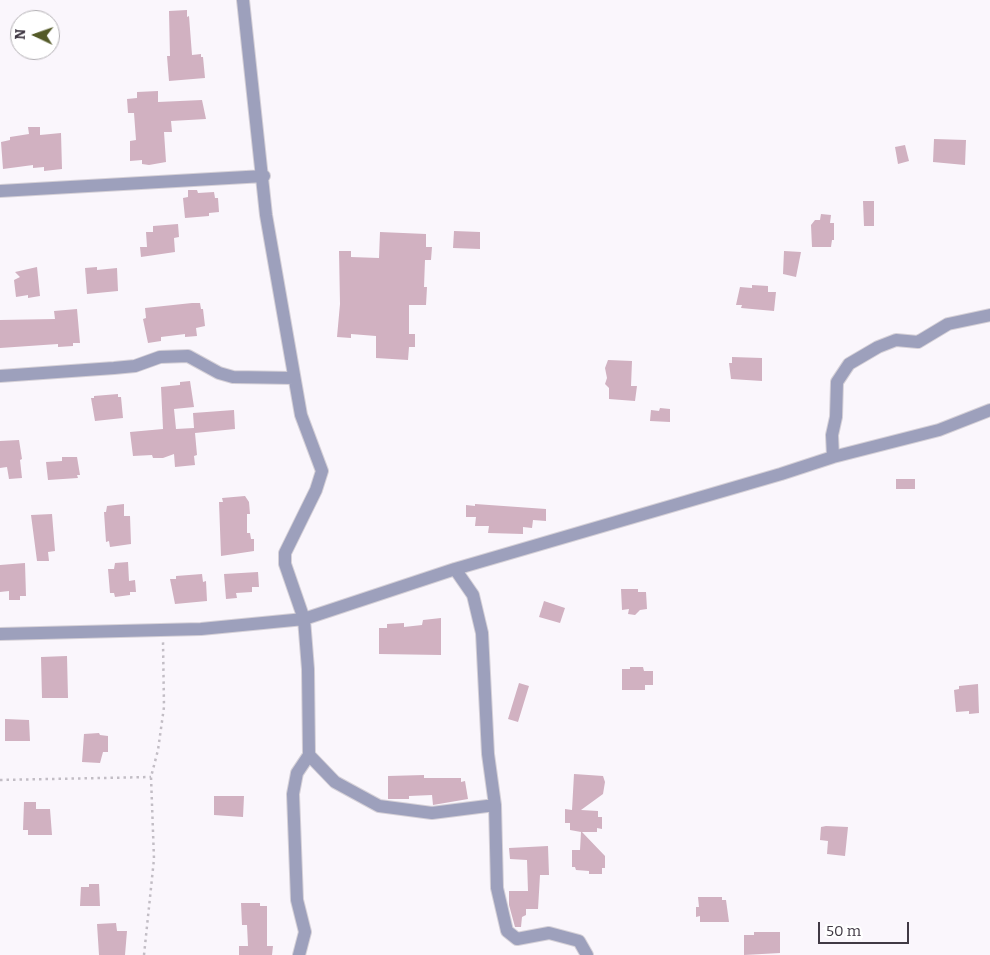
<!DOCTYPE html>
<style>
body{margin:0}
#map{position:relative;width:990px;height:955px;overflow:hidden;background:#faf6fc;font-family:Bitter,serif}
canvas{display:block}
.north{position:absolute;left:10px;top:10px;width:50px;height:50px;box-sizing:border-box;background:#fff;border:1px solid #b3b0b4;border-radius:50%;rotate:273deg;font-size:14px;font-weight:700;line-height:20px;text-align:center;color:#403944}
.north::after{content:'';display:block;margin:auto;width:18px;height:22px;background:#545a28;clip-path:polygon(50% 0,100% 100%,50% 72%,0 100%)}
.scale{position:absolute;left:818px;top:922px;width:91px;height:22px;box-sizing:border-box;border:2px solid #403944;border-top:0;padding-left:6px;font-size:15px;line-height:18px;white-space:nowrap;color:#403944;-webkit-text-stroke:4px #fff;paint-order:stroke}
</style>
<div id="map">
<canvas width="990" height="955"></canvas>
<div class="north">N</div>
<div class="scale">50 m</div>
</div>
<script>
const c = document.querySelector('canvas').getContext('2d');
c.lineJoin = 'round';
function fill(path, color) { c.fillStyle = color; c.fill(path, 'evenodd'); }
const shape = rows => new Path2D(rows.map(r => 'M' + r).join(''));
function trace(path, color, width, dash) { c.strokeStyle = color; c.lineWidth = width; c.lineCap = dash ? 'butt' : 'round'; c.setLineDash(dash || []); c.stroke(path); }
fill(shape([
 [187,10,187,17,189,16,192,55,201,54,201,57,203,57,205,78,169,81,167,56,170,56,169,11],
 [158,91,158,102,202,100,206,119,171,121,172,132,164,132,166,162,149,165,142,164,142,160,130,161,130,141,136,140,134,113,128,113,127,99,137,98,137,92],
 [28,127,40,127,40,135,61,133,62,169,44,171,44,167,33,168,33,165,3,169,1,142,10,140,10,137,29,134],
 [934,139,966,140,965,165,933,162],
 [905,145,909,161,898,164,895,147],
 [188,190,197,190,198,193,214,192,215,198,218,198,219,212,209,213,209,216,185,218,183,198,188,197],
 [863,201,874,201,874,226,864,226],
 [821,214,831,215,830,223,834,223,834,240,832,240,831,247,812,247,811,225,815,220,820,220],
 [178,224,179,237,174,238,175,252,141,257,140,247,147,247,146,232,153,232,153,226],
 [454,231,480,232,480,249,453,248],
 [380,232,426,234,426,247,432,247,431,260,425,260,424,287,427,287,426,305,409,305,409,334,415,334,415,347,409,347,408,360,376,358,376,336,351,334,351,338,337,337,340,304,339,251,351,251,351,257,379,258],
 [784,251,801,252,796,277,783,274],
 [37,267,40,296,28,298,28,295,16,297,14,280,20,277,15,272],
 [97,267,97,270,117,268,118,291,87,294,85,268],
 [752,285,768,286,768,292,776,292,774,311,741,308,742,305,736,305,740,287,752,288],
 [192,303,200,303,201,309,203,309,205,326,196,328,197,336,185,337,185,334,161,337,161,341,148,343,143,319,146,318,145,308],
 [77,309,80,343,73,343,73,346,58,347,58,344,0,348,0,320,55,319,54,311],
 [732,357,762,358,762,381,731,379,729,363,732,363],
 [608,360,632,361,631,386,637,386,635,401,609,399,609,388,605,384,607,378,605,368],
 [190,381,194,407,174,409,176,429,194,428,193,413,234,410,235,429,195,433,197,455,194,456,195,465,175,467,174,454,163,458,153,458,152,455,133,456,130,432,163,429,161,387,180,385,180,382],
 [118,394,118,397,121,397,123,418,95,421,91,398,94,398,94,396],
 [660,408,670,409,670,422,650,421,651,410,659,411],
 [19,440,22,459,20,460,22,478,9,479,7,467,0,468,0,441],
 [62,457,77,457,80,475,77,475,78,478,48,480,46,462,62,461],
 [896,479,915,479,915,489,896,489],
 [245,496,249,502,250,514,247,514,247,533,250,533,251,539,254,539,254,551,221,556,219,502,223,502,222,498],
 [124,504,124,516,130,516,131,544,110,547,109,541,106,542,104,512,106,512,107,506],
 [475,504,546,509,546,521,533,520,532,528,523,527,523,534,488,533,489,526,475,526,476,517,466,517,466,505,475,506],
 [52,514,55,551,48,552,49,561,37,561,31,515],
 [128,562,129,581,135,580,136,592,130,592,130,595,115,597,114,593,110,593,108,569,114,569,115,563],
 [25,563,26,596,20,596,20,600,9,600,9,591,0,592,0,565],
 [258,572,259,587,252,587,252,592,236,593,237,598,226,599,224,574],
 [202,574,203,582,206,581,207,601,175,604,170,579,176,579,176,576],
 [621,589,638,589,638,592,646,592,647,609,640,610,635,615,628,614,629,609,622,610],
 [544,601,565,608,560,623,539,617],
 [441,618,441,655,379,654,379,628,387,628,387,624,404,623,404,627,422,625,423,620],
 [67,656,68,698,42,698,41,657],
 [630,667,643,667,644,671,653,671,653,685,645,685,645,690,622,690,622,669,630,669],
 [519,683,529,686,518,722,508,719],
 [978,684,979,713,969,714,969,711,956,712,954,690,959,689,959,686],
 [5,719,29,720,30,741,5,741],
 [99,733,100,735,108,736,108,752,103,752,100,763,82,762,84,734],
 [574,774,603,776,605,782,603,794,581,810,598,811,598,817,602,817,602,829,597,828,597,832,582,832,605,856,605,868,602,868,602,874,589,874,589,871,576,870,575,867,572,867,572,850,580,850,581,832,570,830,570,823,565,823,565,809,572,810],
 [424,775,424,778,461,778,461,782,465,781,468,799,433,805,432,795,409,796,409,799,388,799,388,776],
 [214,796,244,796,243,817,214,815],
 [24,802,36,802,36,809,50,809,52,835,28,835,28,830,23,830],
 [826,826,848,827,845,856,827,854,828,841,820,840,821,827],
 [548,846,549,875,540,875,538,909,526,909,526,915,522,917,521,927,515,927,509,905,509,891,528,891,527,860,510,859,509,848],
 [89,884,99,884,100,906,80,906,81,887,89,887],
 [698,897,722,897,722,900,726,900,729,922,700,922,700,916,696,917,696,907,699,907],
 [241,903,260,903,260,906,267,906,267,946,273,946,272,955,239,955,239,946,248,946,247,925,242,925],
 [116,923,117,931,127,931,125,955,99,955,97,924],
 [754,932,780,932,780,953,744,955,744,935,754,935]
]), '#d1b1c1');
const minor = shape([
 [243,0,266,215,301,415,322,471,316,490,285,553,285,564,304,619,308,669,309,755,335,782,379,806,432,813,495,805,497,888,507,931,517,939,549,933,579,941,587,955],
 [0,191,264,176],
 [0,376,114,368,135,366,160,357,188,356,219,373,233,377,294,378],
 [833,457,832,435,836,417,837,382,849,364,878,347,896,340,918,342,948,324,990,315],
 [455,569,473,595,482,633,488,754,495,805],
 [0,634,201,629,304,619,455,569,781,474,833,457,939,430,990,410],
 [299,955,305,932,297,900,293,794,297,773,309,755]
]);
trace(minor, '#d5d0d7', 14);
trace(shape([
 [0,780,151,777],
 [144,955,154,859,151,777,158,750,164,707,163,641]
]), '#c2bdc5', 2.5, [2.5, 4]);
trace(minor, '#9da0bc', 12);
</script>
